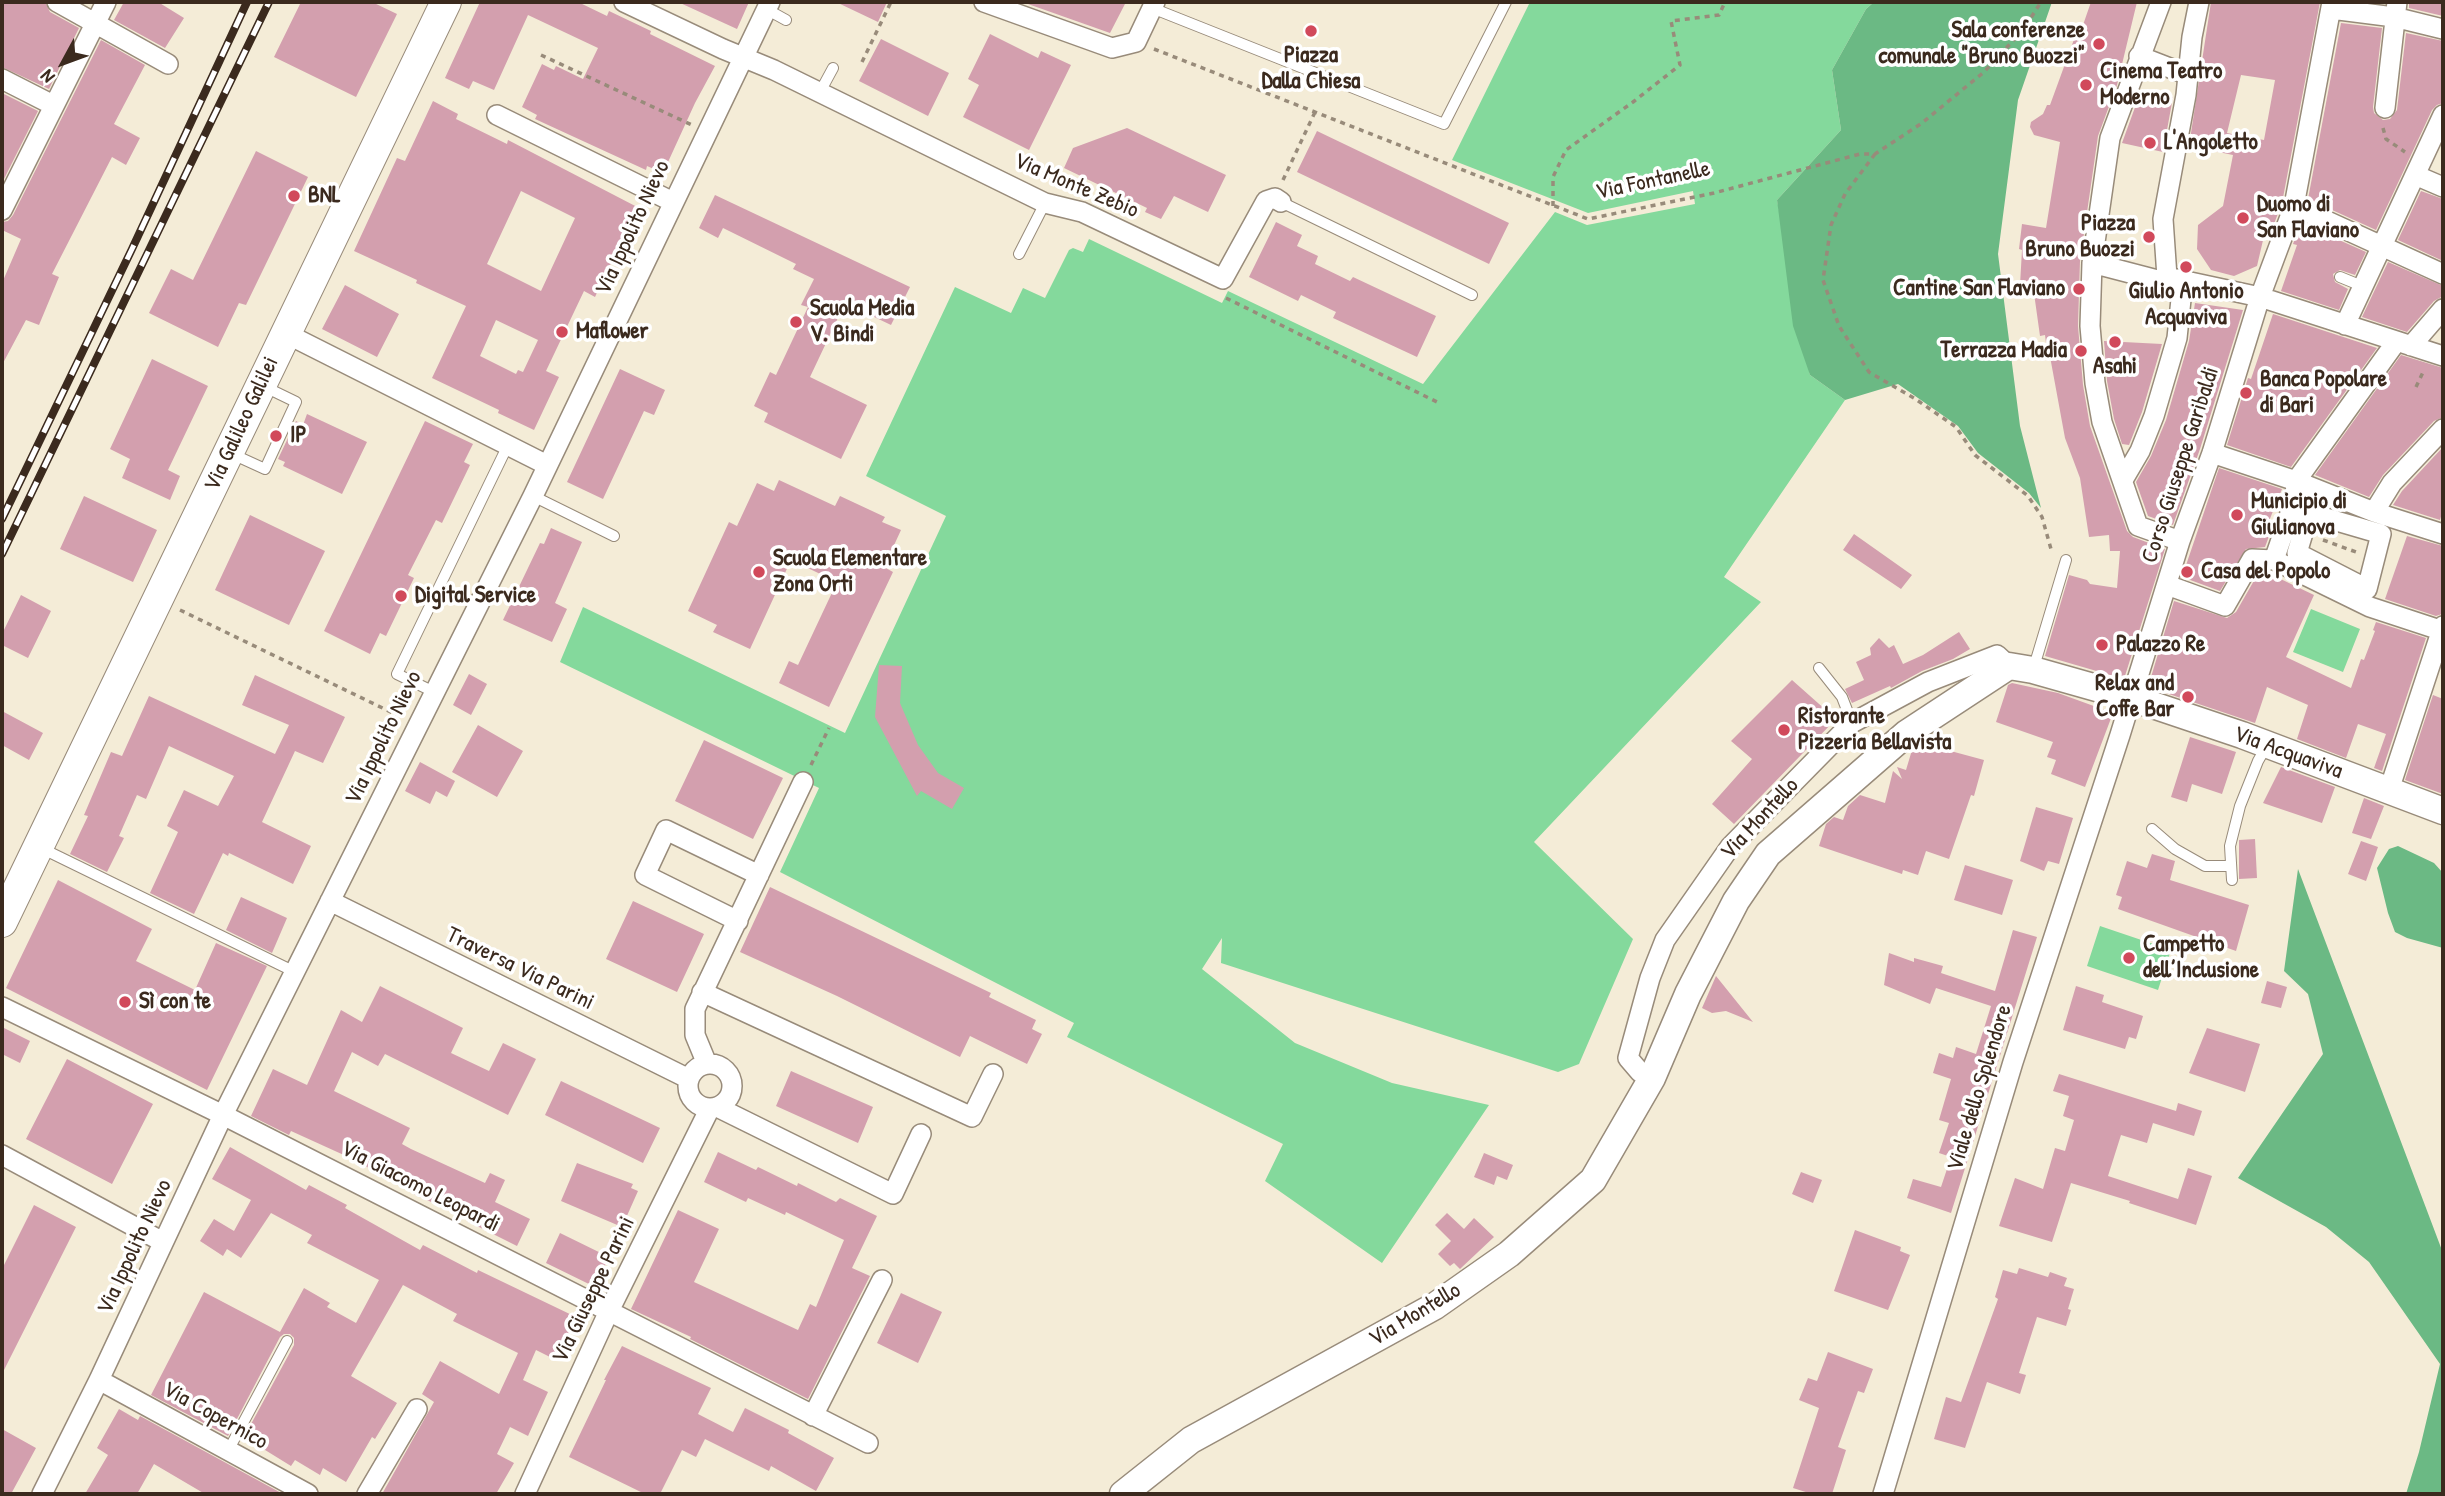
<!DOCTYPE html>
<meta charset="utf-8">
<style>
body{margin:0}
#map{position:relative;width:2445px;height:1496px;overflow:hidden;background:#f4ecd7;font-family:"Patrick Hand",sans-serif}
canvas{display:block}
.frame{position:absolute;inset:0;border:4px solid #3b2a1e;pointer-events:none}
.north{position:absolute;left:28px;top:28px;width:70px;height:70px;-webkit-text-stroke:5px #fff;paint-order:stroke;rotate:229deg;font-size:19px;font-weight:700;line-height:28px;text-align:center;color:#3b2a1e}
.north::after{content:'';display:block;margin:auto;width:24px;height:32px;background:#3b2a1e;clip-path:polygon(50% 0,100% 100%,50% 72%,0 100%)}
</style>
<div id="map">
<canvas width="2445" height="1496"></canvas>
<div class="frame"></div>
<div class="north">N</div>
</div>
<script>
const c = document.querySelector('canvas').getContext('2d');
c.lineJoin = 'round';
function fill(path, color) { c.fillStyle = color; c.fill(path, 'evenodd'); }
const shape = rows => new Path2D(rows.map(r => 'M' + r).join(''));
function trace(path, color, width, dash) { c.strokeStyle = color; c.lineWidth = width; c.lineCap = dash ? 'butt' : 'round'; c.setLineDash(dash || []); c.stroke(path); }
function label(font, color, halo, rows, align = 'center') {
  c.font = font + ' "Patrick Hand",sans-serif'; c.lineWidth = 7; c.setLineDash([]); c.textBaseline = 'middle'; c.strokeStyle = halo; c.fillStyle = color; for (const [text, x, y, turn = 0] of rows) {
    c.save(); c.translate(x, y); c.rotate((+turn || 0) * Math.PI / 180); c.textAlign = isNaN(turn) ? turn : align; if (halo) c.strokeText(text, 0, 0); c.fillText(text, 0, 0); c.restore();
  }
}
fill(shape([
 [1530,2,1874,2,1866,9,1832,70,1841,130,1777,200,1810,375,1845,400,1724,577,1761,602,1534,842,1633,939,1579,1064,1558,1072,1221,963,1222,938,1202,969,1295,1043,1392,1083,1489,1105,1382,1263,1265,1181,1283,1144,1067,1037,1074,1023,780,872,819,788,560,662,583,607,845,733,946,516,866,476,955,287,1011,313,1023,288,1045,298,1069,250,1073,248,1083,252,1089,239,1222,303,1228,291,1423,384,1555,212,1587,225,1695,204,1693,191,1588,213,1452,160],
 [2311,609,2360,629,2343,672,2293,652],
 [2100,926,2171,950,2158,990,2087,966]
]), '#84d99c');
fill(shape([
 [1874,2,2052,2,2018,100,1998,254,2020,426,2041,508,2029,493,1978,453,1958,426,1898,384,1845,400,1810,375,1793,326,1777,200,1841,130,1832,70,1866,9],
 [2398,846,2434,863,2443,873,2443,948,2407,938,2395,932,2388,913,2377,868,2389,849],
 [2298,869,2443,1253,2443,1494,2406,1494,2419,1452,2440,1364,2369,1262,2326,1227,2238,1178,2323,1054,2308,994,2284,971]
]), '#6bb984');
fill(shape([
 [2,2,45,2,50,12,79,28,49,89,2,67],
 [124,2,158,2,184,18,165,48,114,20],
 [301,2,372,2,397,14,356,97,274,57],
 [480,2,578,2,607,16,609,11,651,31,650,34,715,66,695,103,663,173,647,166,646,170,535,119,537,115,522,107,542,64,554,70,556,66,583,79,598,48,528,15,494,90,473,81,469,89,445,78],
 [678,2,749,2,737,29],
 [836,2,887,2,878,22],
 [1028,2,1126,2,1110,33,1028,4],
 [2091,2,2137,2,2117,85,2098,136,2080,261,2078,326,2083,385,2090,426,2127,531,2133,537,2165,549,2124,679,2045,656,2069,575,2087,580,2090,584,2117,588,2120,551,2110,551,2109,535,2089,537,2080,478,2065,438,2049,351,2047,351,2045,335,2040,336,2033,286,2020,285,2022,250,2019,249,2022,224,2046,228,2060,142,2034,135,2030,127,2031,122,2043,114,2047,105,2050,105,2080,23,2083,25],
 [2211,2,2320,2,2282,203,2269,237,2264,236,2257,266,2234,276,2211,270,2197,249,2198,225,2223,206,2233,155,2189,146],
 [2241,75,2275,80,2264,140,2227,133],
 [2409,2,2443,2,2443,16,2409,8],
 [2341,23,2382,28,2373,107,2374,113,2383,120,2390,119,2397,110,2406,33,2443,41,2443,103,2437,105,2432,110,2376,230,2308,199],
 [990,34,1038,58,1041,51,1071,65,1029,150,963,117,979,85,968,79],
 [881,39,949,73,928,116,859,81],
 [101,40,145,65,114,124,140,138,126,165,112,157,52,274,59,277,39,325,26,320,2,365,2,283,21,239,2,230,2,222,8,221,13,215],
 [2141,91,2173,97,2163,152,2122,143],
 [2,93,38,111,2,183],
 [433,101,458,114,456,119,507,144,508,140,641,209,625,244,621,242,595,297,584,291,546,371,559,377,534,430,498,413,499,410,432,378,466,306,416,283,417,280,354,251,397,158,405,161],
 [521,191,575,218,541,291,487,264],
 [496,320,538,340,523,372,518,370,516,374,480,356],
 [1127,128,1226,175,1208,212,1174,196,1161,219,1145,212,1147,208,1064,168,1073,148],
 [1317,131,1509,223,1489,264,1297,172],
 [256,151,308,177,246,305,239,303,218,347,149,313,171,269,193,280],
 [2421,191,2443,199,2443,261,2398,240],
 [715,195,910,287,891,325,845,303,810,377,867,405,841,459,764,422,768,413,754,406,770,372,776,375,808,307,801,305,814,279,793,269,796,264,723,228,718,238,699,228],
 [1276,222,1302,235,1297,246,1318,256,1315,264,1350,281,1353,277,1436,316,1417,357,1333,318,1336,312,1301,295,1298,301,1249,277],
 [2301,223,2366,252,2355,275,2340,270,2333,274,2335,282,2348,289,2339,310,2281,291,2297,245,2293,244],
 [2388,262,2443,286,2443,296,2434,301,2407,332,2362,317],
 [345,285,399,314,377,357,322,329],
 [2195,303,2243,310,2200,449,2173,525,2148,516,2136,482,2151,456,2166,420,2189,341],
 [2273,314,2377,348,2291,467,2227,445,2248,378,2251,379],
 [2104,341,2162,344,2142,412,2129,445,2122,444,2114,419,2107,381],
 [2401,355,2443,368,2443,417,2434,421,2383,475,2369,497,2315,475],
 [152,359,208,386,168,470,180,476,170,500,122,478,130,459,110,449],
 [620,369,665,390,654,415,644,411,603,499,567,482],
 [307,414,367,442,342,494,283,466,285,462,278,459,296,421,303,425],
 [425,421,473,444,464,462,470,465,442,523,436,520,408,575,414,578,386,636,380,633,370,654,324,631],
 [2443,447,2443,510,2440,520,2393,505,2402,491],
 [2219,468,2282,489,2269,521,2274,523,2265,547,2246,549,2220,591,2182,577],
 [779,480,835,506,840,496,885,517,882,522,901,530,884,567,893,572,829,707,779,683,789,661,798,665,837,582,791,560,750,649,713,632,717,625,688,611,729,522,737,526,757,483,774,491],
 [84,496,157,530,133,582,60,549],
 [250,515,325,551,289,625,215,590],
 [551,528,582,542,555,603,567,609,552,642,503,620,540,543,544,544],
 [1854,534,1912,575,1901,589,1843,550],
 [2407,536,2443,546,2442,614,2436,616,2385,599],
 [2259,572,2266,572,2314,595,2286,657,2351,688,2361,659,2364,660,2375,631,2373,630,2376,622,2426,638,2382,771,2374,768,2386,734,2358,724,2346,758,2297,739,2308,705,2267,687,2255,723,2148,687,2174,601,2227,618,2236,612],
 [21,595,51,611,28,658,2,645,2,634],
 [1959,632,1970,649,1953,659,1922,671,1891,688,1890,686,1852,703,1845,689,1864,680,1856,662,1871,655,1870,648,1879,638,1889,648,1894,645,1903,664,1923,655],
 [879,665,902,666,900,703,918,745,938,773,964,788,952,809,921,791,917,796,875,717],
 [469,674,487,684,471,715,453,705],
 [255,675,345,717,323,763,295,751,262,822,311,846,293,884,229,853,228,856,223,853,194,914,150,893,178,832,167,826,184,790,218,806,234,776,169,746,146,799,137,795,119,836,124,838,107,872,70,854,88,816,84,815,111,752,122,756,149,696,275,754,289,725,242,705],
 [1792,680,1836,719,1734,824,1712,804,1752,759,1731,741],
 [2012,683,2058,693,2113,713,2085,787,2051,774,2056,760,2047,757,2053,742,1996,722,2008,685],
 [2433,695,2443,699,2443,794,2405,780],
 [2,711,43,733,29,760,2,745],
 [478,725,523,751,497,797,452,772],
 [2190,737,2236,752,2222,794,2192,784,2187,802,2171,797],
 [704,740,783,778,753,839,675,801],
 [1921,743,1984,760,1974,796,1971,795,1949,859,1926,851,1918,875,1903,870,1902,874,1819,846,1826,824,1834,817,1843,820,1848,806,1860,795,1885,803,1893,771,1902,779,1897,767,1906,770,1912,750],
 [420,762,455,781,447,797,436,791,430,804,405,791],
 [2281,767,2335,787,2322,823,2263,803],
 [2364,798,2384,806,2371,839,2352,833],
 [2036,807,2073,818,2059,864,2048,861,2044,871,2020,861],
 [2255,839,2257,878,2239,879,2239,840],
 [2361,841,2378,847,2366,881,2348,874],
 [2152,854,2175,861,2170,880,2249,905,2236,951,2118,909,2122,897,2116,895,2127,861,2147,868],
 [1965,865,2013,880,2002,915,1954,900],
 [58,880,152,929,136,961,195,990,216,943,267,966,207,1090,6,988],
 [770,887,991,993,989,997,1036,1020,1032,1029,1042,1034,1027,1064,970,1036,960,1057,837,996,740,952],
 [241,897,287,918,272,953,226,930],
 [633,901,704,934,677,992,606,959],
 [2013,930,2037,937,1951,1213,1907,1198,1913,1179,1941,1187,1951,1157,1939,1153,1949,1123,1939,1120,1951,1079,1933,1073,1939,1053,1953,1058,1956,1047,1976,1054,1991,1006,1936,988,1930,1004,1884,985,1889,953,1914,962,1914,958,1943,966,1941,973,1995,991],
 [1716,976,1753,1022,1726,1011,1712,1013,1702,1008],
 [2267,981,2287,987,2281,1008,2261,1003],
 [380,986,463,1028,451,1053,489,1071,503,1043,536,1059,508,1115,385,1054,378,1066,352,1052,334,1091,410,1128,402,1144,411,1149,485,1183,490,1173,505,1180,495,1202,530,1219,517,1246,467,1221,468,1219,414,1194,415,1192,346,1156,291,1131,289,1135,251,1116,273,1069,307,1085,341,1010,362,1022],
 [2076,986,2104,995,2102,1002,2143,1016,2136,1039,2129,1037,2125,1049,2063,1030],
 [2,1027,30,1041,20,1063,2,1054],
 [2207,1028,2260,1044,2245,1092,2189,1073],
 [67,1059,153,1104,112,1184,26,1139],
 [791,1071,873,1107,858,1143,776,1106],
 [2059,1074,2176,1111,2178,1103,2202,1111,2194,1136,2153,1123,2147,1143,2121,1135,2108,1176,2178,1199,2188,1168,2212,1176,2196,1225,2129,1203,2130,1201,2071,1183,2052,1242,1999,1226,2015,1178,2043,1189,2055,1148,2065,1151,2074,1120,2063,1116,2069,1096,2053,1091],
 [561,1081,660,1128,643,1163,545,1115],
 [230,1147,306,1190,309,1185,347,1205,345,1208,420,1250,423,1245,477,1273,478,1270,576,1317,556,1360,536,1350,523,1380,548,1392,528,1436,510,1427,497,1454,514,1463,496,1494,382,1494,434,1402,422,1394,440,1361,499,1394,518,1353,453,1321,457,1314,403,1285,351,1376,397,1403,375,1439,372,1437,346,1482,323,1468,320,1475,295,1460,291,1466,244,1437,294,1345,294,1338,290,1334,284,1334,280,1337,228,1436,151,1395,204,1292,280,1332,304,1288,330,1303,327,1307,356,1323,379,1280,307,1243,312,1235,271,1213,241,1258,227,1249,223,1256,200,1241,214,1219,234,1231,251,1200,212,1179],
 [718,1152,756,1170,758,1167,797,1186,798,1183,836,1202,840,1198,877,1216,852,1268,870,1276,808,1399,690,1339,691,1337,631,1309,678,1210,719,1229,694,1282,798,1330,810,1304,816,1307,844,1240,786,1212,785,1215,748,1198,746,1202,704,1182],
 [1484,1153,1513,1165,1507,1180,1497,1176,1494,1185,1474,1177],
 [577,1163,633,1184,631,1188,638,1191,622,1227,561,1201],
 [1801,1172,1822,1180,1813,1203,1792,1194],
 [34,1205,76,1227,2,1374,2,1269],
 [1447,1213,1464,1229,1474,1218,1494,1237,1460,1269,1454,1263,1450,1266,1438,1254,1451,1241,1435,1225],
 [1855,1230,1901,1247,1900,1251,1910,1255,1888,1310,1834,1291],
 [560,1233,609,1257,595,1287,546,1263],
 [2019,1268,2048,1277,2050,1272,2067,1278,2064,1286,2074,1289,2068,1309,2071,1310,2066,1326,2037,1317,2019,1373,2026,1375,2020,1394,1987,1382,1965,1448,1934,1439,1946,1397,1961,1402,1998,1299,1995,1297,2003,1270,2017,1274],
 [901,1293,942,1312,918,1363,877,1343],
 [622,1346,711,1388,698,1414,733,1432,745,1408,789,1430,788,1433,834,1458,816,1491,771,1466,769,1471,705,1439,696,1457,682,1450,660,1494,645,1494,569,1457,606,1380,604,1380],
 [1828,1352,1873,1369,1864,1393,1858,1391,1838,1447,1846,1450,1832,1494,1812,1494,1793,1488,1819,1408,1799,1400,1808,1378,1817,1381],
 [119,1409,138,1420,140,1416,283,1494,205,1494,154,1464,137,1494,85,1494,108,1455,97,1448],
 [2,1429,36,1448,11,1494,2,1494]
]), '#d39fae');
const lane = shape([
 [1152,8,1444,124,1506,2],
 [766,9,786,20],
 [820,92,833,68],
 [1281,202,1472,295],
 [1019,254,1045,203],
 [2340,277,2362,286],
 [230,453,265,469,296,402,263,386],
 [533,496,614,536],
 [1819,668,1842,697,1852,723],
 [2033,670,2066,560],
 [434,692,397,674,508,445],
 [2152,829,2175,849,2205,866,2231,866],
 [43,849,295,972],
 [2232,880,2230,846,2240,806,2258,761,2266,747],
 [228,1451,287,1341]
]);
const street = shape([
 [57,2,168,64],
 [624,2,723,49,774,70,1045,203,1082,212,1223,279,1266,201,1275,198,1281,202],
 [984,2,1112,48,1136,42,1155,2],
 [2161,2,2110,138,2092,263,2090,326,2095,383,2102,422,2138,526,2180,541],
 [2331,9,2394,17,2443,29],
 [2139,56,2188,75],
 [2,79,53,105],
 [2385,108,2397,2],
 [497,115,673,202],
 [2415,175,2443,187],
 [2294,206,2443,274],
 [2,210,106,2],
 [2092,263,2161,281,2167,277,2260,297,2443,356],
 [2167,277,2163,219,2186,95,2192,37,2199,2],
 [2345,325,2443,115],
 [285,333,547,465],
 [2411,346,2443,309],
 [2212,453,2296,481,2374,512,2443,534],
 [2123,480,2140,451,2154,416,2177,338,2183,280],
 [2374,512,2392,483,2443,429],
 [2309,513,2381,534,2367,589,2297,553,2309,513],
 [2274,560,2370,607,2443,631],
 [2167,585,2225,606,2252,559,2274,560,2295,499,2296,481,2396,342],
 [2389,790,2443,626],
 [330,901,689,1079],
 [738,921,645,875,666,830,759,875],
 [702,992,972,1117,993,1074],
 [2,1007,223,1115,868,1443],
 [707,1064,695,1035,695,1009,803,782],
 '688 1086a22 22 0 1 1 44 0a22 22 0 1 1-44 0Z',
 [1652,1078,1640,1072,1628,1058,1650,978,1665,940,1730,847,1852,723,1928,682,1997,655,2009,666],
 [717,1107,893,1194,921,1134],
 [2,1155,163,1242],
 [99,1380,308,1494],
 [813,1416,882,1280],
 [42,1494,99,1380,223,1115,533,496,770,2],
 [367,1494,417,1409],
 [525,1494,609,1311,710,1108],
 [1883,1494,2013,1062,2120,735,2180,541,2212,453,2260,297,2294,206,2332,2]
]);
const secondary = shape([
 [1123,1494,1191,1440,1435,1306,1509,1254,1593,1180,1652,1078,1688,994,1736,901,1768,854,1907,733,2009,666,2033,670,2132,698,2242,735,2443,811]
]);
const primary = shape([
 [2,922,446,2]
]);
trace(lane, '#988b7a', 12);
trace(street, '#988b7a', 22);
trace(secondary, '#988b7a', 29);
trace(primary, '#988b7a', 32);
trace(shape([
 [1154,49,1588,219,1714,193,1860,154,1875,154,1922,123,1984,72,2023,30,2041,2],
 [541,55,692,125],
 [862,62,891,2],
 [2383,128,2386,139,2405,152],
 [1875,154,1845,194,1831,225,1823,280,1839,326,1869,372,1914,398,1956,427,1975,455,2028,496,2042,517,2051,549,2054,551],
 [1283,180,1315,112],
 [1553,206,1553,177,1566,150,1633,102,1680,65,1671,21,1719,15,1725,2],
 [1226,298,1437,402],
 [2416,387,2424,370],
 [2323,540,2356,552],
 [180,610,397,715],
 [811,765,829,728]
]), '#988b7a', 3.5, [5, 5]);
trace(lane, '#fff', 10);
trace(street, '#fff', 19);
trace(secondary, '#fff', 26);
trace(primary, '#fff', 30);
const rail = shape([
 [2,519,132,249,247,2],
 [2,554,269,2]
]);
trace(rail, '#3b2a1e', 8);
trace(rail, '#fff', 5, [16]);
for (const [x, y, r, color] of [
 [1311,31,7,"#d1495b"],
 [2099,44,7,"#d1495b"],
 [2086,85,7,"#d1495b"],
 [2150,143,7,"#d1495b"],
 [294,196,7,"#d1495b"],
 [2243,218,7,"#d1495b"],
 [2149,237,7,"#d1495b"],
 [2186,267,7,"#d1495b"],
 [2079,289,7,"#d1495b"],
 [796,322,7,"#d1495b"],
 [562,332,7,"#d1495b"],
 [2115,342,7,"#d1495b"],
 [2081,351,7,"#d1495b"],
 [2246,393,7,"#d1495b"],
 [276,436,7,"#d1495b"],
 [2237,515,7,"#d1495b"],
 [759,572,7,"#d1495b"],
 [2187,572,7,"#d1495b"],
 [401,596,7,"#d1495b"],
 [2102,645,7,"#d1495b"],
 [2188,697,7,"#d1495b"],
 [1784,730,7,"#d1495b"],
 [2129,958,7,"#d1495b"],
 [125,1002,7,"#d1495b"]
]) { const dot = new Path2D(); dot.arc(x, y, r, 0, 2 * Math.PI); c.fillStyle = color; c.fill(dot); trace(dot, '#fff', 2.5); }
label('bold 23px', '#3b2a1e', '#fff', [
 ["Sala conferenze",2085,31,"right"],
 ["comunale \"Bruno Buozzi\"",2085,57,"right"],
 ["Piazza",1311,56,"center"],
 ["Dalla Chiesa",1311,82,"center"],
 ["Cinema Teatro",2100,72],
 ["Moderno",2100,98],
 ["L'Angoletto",2164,143],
 ["BNL",308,196],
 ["Duomo di",2257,205],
 ["San Flaviano",2257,231],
 ["Piazza",2135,224,"right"],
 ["Bruno Buozzi",2135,250,"right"],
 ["Cantine San Flaviano",2065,289,"right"],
 ["Giulio Antonio",2186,292,"center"],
 ["Acquaviva",2186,318,"center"],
 ["Scuola Media",810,309],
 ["V. Bindi",810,335],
 ["Maflower",576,332],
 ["Terrazza Madia",2067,351,"right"],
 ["Asahi",2115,367,"center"],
 ["Banca Popolare",2260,380],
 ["di Bari",2260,406],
 ["IP",290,436],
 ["Municipio di",2251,502],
 ["Giulianova",2251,528],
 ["Scuola Elementare",773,559],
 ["Zona Orti",773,585],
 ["Casa del Popolo",2201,572],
 ["Digital Service",415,596],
 ["Palazzo Re",2116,645],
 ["Relax and",2174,684,"right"],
 ["Coffe Bar",2174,710,"right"],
 ["Ristorante",1798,717],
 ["Pizzeria Bellavista",1798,743],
 ["Campetto",2143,945],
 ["dell’Inclusione",2143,971],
 ["Sì con te",139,1002]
], 'left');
label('23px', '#3b2a1e', '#fff', [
 ["Via Fontanelle",1653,181,-12],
 ["Via Monte Zebio",1076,186,23],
 ["Via Ippolito Nievo",633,228,-65],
 ["Via Galileo Galilei",242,424,-65],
 ["Corso Giuseppe Garibaldi",2181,465,-72],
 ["Via Ippolito Nievo",384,738,-64],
 ["Via Acquaviva",2288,753,20],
 ["Via Montello",1760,819,-47],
 ["Traversa Via Parini",520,969,26],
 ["Viale dello Splendore",1980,1088,-73],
 ["Via Giacomo Leopardi",420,1187,27],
 ["Via Ippolito Nievo",135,1247,-65],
 ["Via Giuseppe Parini",594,1290,-64],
 ["Via Montello",1415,1315,-31],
 ["Via Copernico",215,1416,29]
]);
</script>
